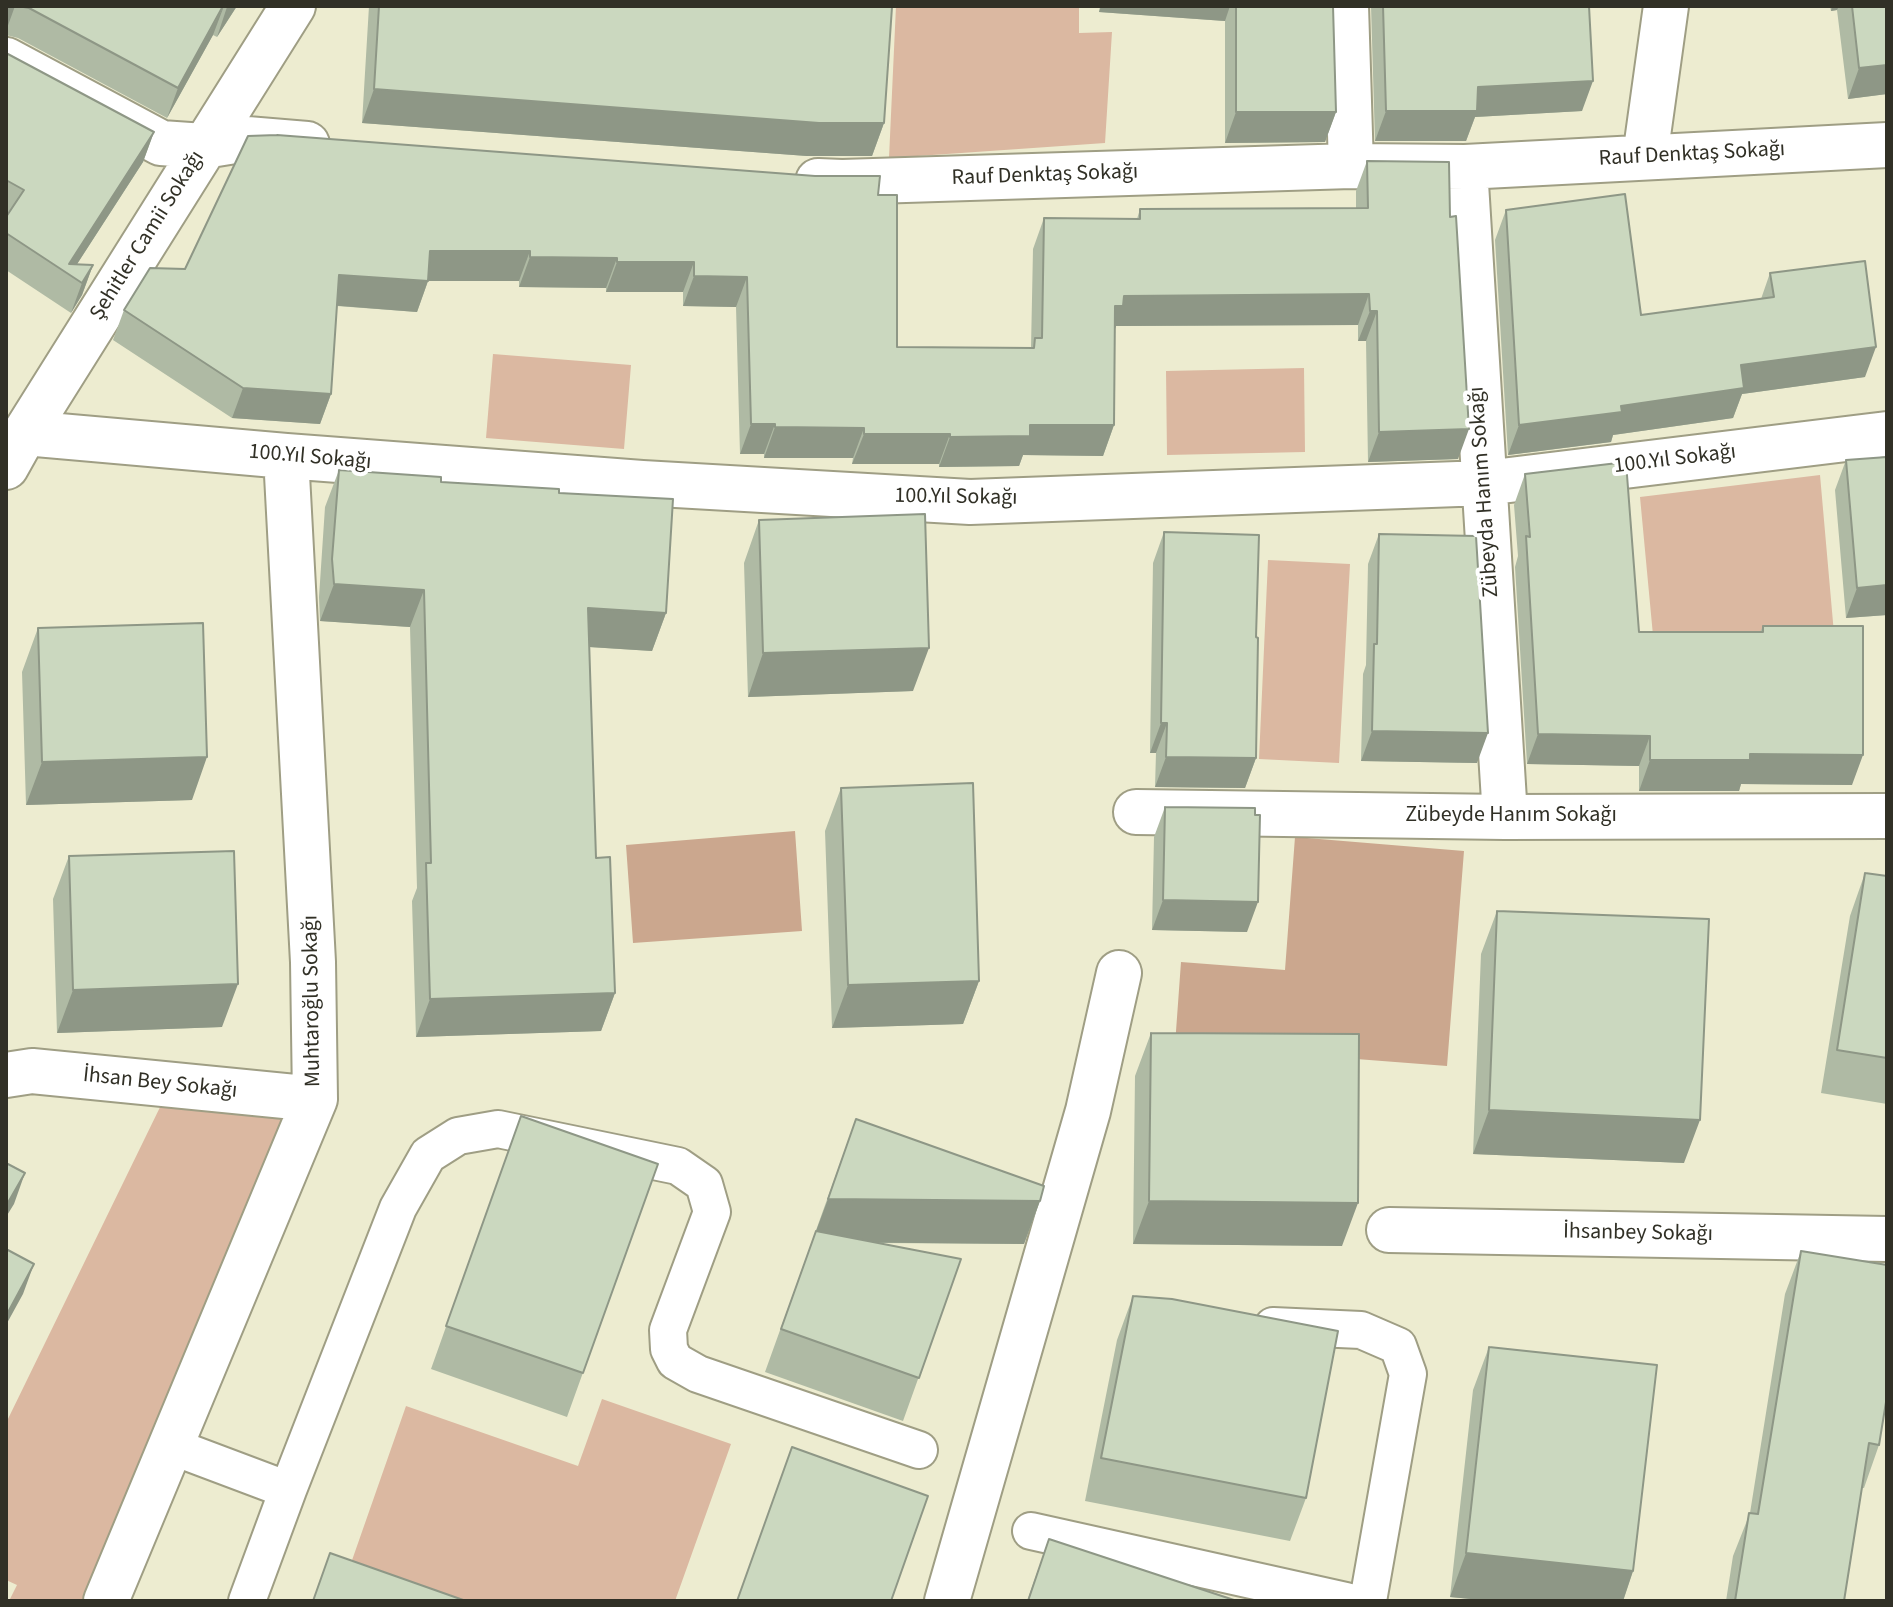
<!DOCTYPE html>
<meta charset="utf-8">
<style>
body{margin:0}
#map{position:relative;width:1893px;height:1607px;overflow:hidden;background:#edecd0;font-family:"Source Sans 3",sans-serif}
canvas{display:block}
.frame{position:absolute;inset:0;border:8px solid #313026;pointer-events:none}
</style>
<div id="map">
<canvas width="1893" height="1607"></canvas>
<div class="frame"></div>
</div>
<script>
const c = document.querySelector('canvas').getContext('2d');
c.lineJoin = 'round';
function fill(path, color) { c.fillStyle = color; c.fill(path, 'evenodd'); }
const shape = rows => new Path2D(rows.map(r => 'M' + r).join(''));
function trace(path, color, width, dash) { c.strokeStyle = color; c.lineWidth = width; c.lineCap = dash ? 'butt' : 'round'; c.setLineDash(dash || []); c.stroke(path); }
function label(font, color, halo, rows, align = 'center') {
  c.font = font + ' "Source Sans 3",sans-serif'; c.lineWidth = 8; c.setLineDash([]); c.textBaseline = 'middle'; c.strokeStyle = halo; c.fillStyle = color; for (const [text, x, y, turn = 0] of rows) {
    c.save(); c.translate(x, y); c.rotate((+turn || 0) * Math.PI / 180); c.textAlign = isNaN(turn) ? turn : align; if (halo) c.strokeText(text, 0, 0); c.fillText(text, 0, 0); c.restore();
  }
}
fill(shape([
 [896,6,1079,6,1079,33,1112,32,1105,143,889,158],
 [493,354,631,365,624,449,486,438],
 [1304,368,1305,452,1167,455,1166,371],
 [1820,475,1835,645,1654,646,1640,497],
 [1268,560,1350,564,1339,763,1259,759],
 [164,1099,315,1099,122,1601,9,1601,17,1585,6,1580,6,1423],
 [602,1399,731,1444,675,1601,449,1601,350,1566,406,1406,578,1466]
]), '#dbb8a1');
fill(shape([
 [795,831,802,931,633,943,626,845],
 [1295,837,1464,851,1447,1066,1175,1045,1181,962,1285,970]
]), '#cba78e');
const lane = shape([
 [1273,1326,1361,1330,1398,1346,1408,1374,1368,1601],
 [171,1446,288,1490,247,1601],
 [288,1490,398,1208,428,1155,458,1136,498,1129,678,1166,704,1184,712,1212,668,1330,669,1349,675,1361,698,1374,919,1450],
 [1031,1531,1346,1601]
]);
const street = shape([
 [1346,6,1351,166],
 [6,60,161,143,204,146,247,139,307,144],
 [1645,157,1666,6],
 [1465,167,1505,817],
 [818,181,842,182,1351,166,1465,167,1887,145],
 [25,433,286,456,642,483,970,502,1485,483,1887,434],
 [6,467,25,433,293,6],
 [1136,812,1505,817,1887,816],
 [6,1075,32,1071,315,1099],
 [1389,1230,1887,1239],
 [106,1601,315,1099,313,962,286,456],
 [947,1601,1088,1111,1119,973]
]);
trace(lane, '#9f9e84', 40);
trace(street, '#9f9e84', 48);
trace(lane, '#fff', 36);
trace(street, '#fff', 44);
fill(shape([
 [6,6,237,6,217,37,213,35,167,118,18,38,6,35],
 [369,6,878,6,884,123,872,156,807,156,362,123],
 [1100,6,1333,6,1336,112,1325,142,1225,143,1225,21,1099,12],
 [1371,6,1589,6,1582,111,1475,117,1466,141,1375,141],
 [1830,6,1887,6,1887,94,1848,99,1837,10,1831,11],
 [6,53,154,132,143,162,77,264,93,265,82,295,71,313,6,270],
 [1367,161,1450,217,1458,459,1368,462,1366,341,1358,341,1358,325,1116,326,1115,329,1114,425,1103,456,1023,455,1019,466,939,467,939,464,852,464,853,458,764,458,764,454,740,454,736,307,683,306,683,292,606,292,606,288,519,287,519,281,428,281,417,312,337,306,331,394,320,424,232,418,113,340,124,310,185,269,878,195,897,347,1031,348,1033,249,1044,218,1137,219,1140,209,1356,208,1356,191],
 [1506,210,1641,315,1761,299,1770,273,1865,377,1742,394,1733,418,1613,435,1611,442,1508,455,1495,240],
 [1846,460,1887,615,1846,618,1835,490],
 [339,470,441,482,559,493,666,613,652,651,589,647,596,858,615,993,601,1031,416,1037,412,901,417,888,410,627,320,621,319,597,325,507],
 [1525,474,1639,632,1760,632,1763,626,1852,785,1741,784,1739,791,1639,791,1639,766,1527,764,1515,567,1518,556,1514,505],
 [759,520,913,691,748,697,744,563],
 [1164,532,1256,637,1256,758,1245,788,1155,787,1156,753,1150,753,1153,563],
 [1379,534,1477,763,1361,761,1363,674,1366,665,1368,564],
 [38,628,192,800,26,805,22,672],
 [841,788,979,981,963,1024,832,1028,825,831],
 [1165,807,1247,932,1152,930,1154,837],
 [69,856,222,1027,57,1033,53,899],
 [1865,873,1887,876,1887,1104,1821,1093,1850,916],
 [1497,911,1684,1163,1473,1154,1481,954],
 [1151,1033,1342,1246,1133,1244,1135,1076],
 [521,1116,658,1164,567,1417,431,1369],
 [856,1119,1040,1201,1024,1244,878,1243,961,1259,903,1421,765,1372],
 [1801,1251,1879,1445,1864,1488,1862,1488,1844,1601,1726,1601,1733,1556,1750,1513,1785,1294],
 [1133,1296,1306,1498,1290,1541,1085,1501,1117,1340],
 [1489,1347,1633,1571,1623,1601,1492,1601,1450,1597,1473,1390],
 [1049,1539,1237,1601,1027,1601]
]), '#afbaa4');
fill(shape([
 [15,6,6,31,6,8],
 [224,6,213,35,167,118,178,88],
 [228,6,237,6,217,37,227,7],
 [1101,6,1230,6,1225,21,1099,12],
 [1832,6,1839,6,1837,10,1831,11],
 [1887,65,1887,94,1848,99,1859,68],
 [1593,81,1582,111,1475,117,1466,141,1375,141,1386,111,1478,87],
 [374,89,884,123,872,156,807,156,362,123],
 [1236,112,1336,112,1325,142,1225,143],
 [154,132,143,162,70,275,69,264],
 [430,251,530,251,519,281,426,281,428,281,417,312,328,305,339,275],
 [530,257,617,258,606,288,519,287],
 [617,262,694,262,683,292,606,292],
 [93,265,82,295,71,313,82,283],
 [694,276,747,277,736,307,683,306],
 [1369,294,1358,325,1116,326,1112,336,1115,306,1124,296],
 [1370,311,1377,311,1366,341,1358,341],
 [1876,347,1865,377,1742,394,1733,418,1613,435,1611,442,1508,455,1519,425,1621,406,1741,365],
 [243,388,331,394,320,424,232,418],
 [751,424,775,424,764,454,740,454],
 [1030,425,1114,425,1103,456,1023,455,1019,466,939,467,950,437],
 [775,427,864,428,853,458,764,458],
 [1469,429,1458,459,1368,462,1379,432],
 [864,434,950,434,939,464,852,464],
 [334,584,424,590,410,627,320,621],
 [1887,585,1887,615,1846,618,1857,588],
 [588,608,666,613,652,651,574,646],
 [929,648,913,691,748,697,763,653],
 [1161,723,1167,723,1156,753,1150,753],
 [1372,731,1488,733,1477,763,1361,761],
 [1538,734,1650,736,1639,766,1527,764],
 [1750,754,1863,755,1852,785,1741,784,1739,791,1639,791,1650,760],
 [207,757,192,800,26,805,42,762],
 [1166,757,1256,758,1245,788,1155,787],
 [1163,900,1258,902,1247,932,1152,930],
 [979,981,963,1024,832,1028,848,985],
 [238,984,222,1027,57,1033,73,990],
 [615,993,601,1031,416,1037,430,999],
 [1489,1110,1700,1120,1684,1163,1473,1154],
 [25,1173,14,1204,6,1217,6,1206],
 [828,1199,1040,1201,1024,1244,812,1242],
 [1149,1201,1358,1203,1342,1246,1133,1244],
 [34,1264,23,1294,6,1325,6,1316],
 [1466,1553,1633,1571,1623,1601,1492,1601,1450,1597]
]), '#8e9786');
const building = shape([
 [18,6,223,6,178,88,29,8,18,6],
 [379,6,878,6,892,7,884,123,819,123,374,89,379,6],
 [1236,6,1333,6,1336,112,1236,112,1236,6],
 [1383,6,1589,6,1593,81,1478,87,1477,111,1386,111,1383,6],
 [1852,6,1887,6,1887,65,1859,68,1852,6],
 [6,53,154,132,69,264,93,265,82,283,6,233,6,217,24,190,6,180,6,53],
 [277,135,815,176,880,176,878,195,897,195,897,347,1034,348,1035,338,1042,338,1044,218,1140,219,1140,209,1368,208,1367,161,1449,162,1450,217,1456,216,1469,429,1379,432,1377,311,1370,311,1369,294,1124,296,1123,306,1115,306,1114,425,1030,425,1030,436,950,437,950,434,864,434,864,428,775,427,775,424,751,424,747,277,694,276,694,262,617,262,617,258,530,257,530,251,430,251,428,281,339,275,331,394,243,388,124,310,150,268,185,269,248,136,277,135],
 [1625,194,1641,315,1774,297,1770,273,1865,261,1876,347,1741,365,1744,388,1621,406,1622,412,1519,425,1506,210,1625,194],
 [1887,457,1887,585,1857,588,1846,460,1887,457],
 [1626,462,1639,632,1763,632,1763,626,1863,626,1863,755,1750,754,1750,760,1650,760,1650,736,1538,734,1526,536,1530,537,1525,474,1626,462],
 [339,470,441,477,441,482,559,489,559,493,673,499,666,613,588,608,596,858,610,857,615,993,430,999,426,863,431,863,424,590,334,584,332,559,339,470],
 [925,514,929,648,763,653,759,520,925,514],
 [1164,532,1259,535,1256,637,1258,638,1256,758,1166,757,1167,723,1161,723,1164,532],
 [1379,534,1476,536,1488,733,1372,731,1374,644,1377,644,1379,534],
 [203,623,207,757,42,762,38,628,203,623],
 [973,783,979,981,848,985,841,788,973,783],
 [1165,807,1255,808,1255,815,1260,815,1258,902,1163,900,1165,807],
 [234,851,238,984,73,990,69,856,234,851],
 [1865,873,1887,876,1887,1058,1837,1050,1865,873],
 [1497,911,1709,919,1700,1120,1489,1110,1497,911],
 [1151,1033,1359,1034,1358,1203,1149,1201,1151,1033],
 [521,1116,658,1164,583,1373,446,1326,521,1116],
 [856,1119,1044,1186,1040,1201,828,1199,856,1119],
 [6,1163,25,1173,6,1206,6,1163],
 [816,1231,961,1259,919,1378,781,1329,816,1231],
 [6,1249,34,1264,6,1316,6,1249],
 [1801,1251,1887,1265,1887,1396,1879,1445,1869,1443,1844,1601,1735,1601,1749,1513,1758,1514,1801,1251],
 [1133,1296,1172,1299,1338,1331,1306,1498,1101,1458,1133,1296],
 [1489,1347,1657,1365,1633,1571,1466,1553,1489,1347],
 [792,1447,928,1496,891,1601,737,1601,792,1447],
 [1049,1539,1237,1601,1028,1601,1049,1539],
 [330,1553,466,1601,313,1601,330,1553]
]);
fill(building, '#cbd8bf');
trace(building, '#8e9786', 2);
label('22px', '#313026', '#fff', [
 ["Rauf Denktaş Sokağı",1692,155,-3],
 ["Rauf Denktaş Sokağı",1045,176,-2],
 ["Şehitler Camii Sokağı",148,236,-58],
 ["100.Yıl Sokağı",310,458,5],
 ["100.Yıl Sokağı",1675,460,-7],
 ["Zübeyda Hanım Sokağı",1485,492,-94],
 ["100.Yıl Sokağı",956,498,1],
 ["Zübeyde Hanım Sokağı",1511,816],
 ["Muhtaroğlu Sokağı",313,1001,-91],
 ["İhsan Bey Sokağı",160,1084,6],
 ["İhsanbey Sokağı",1638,1234,1]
]);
</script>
